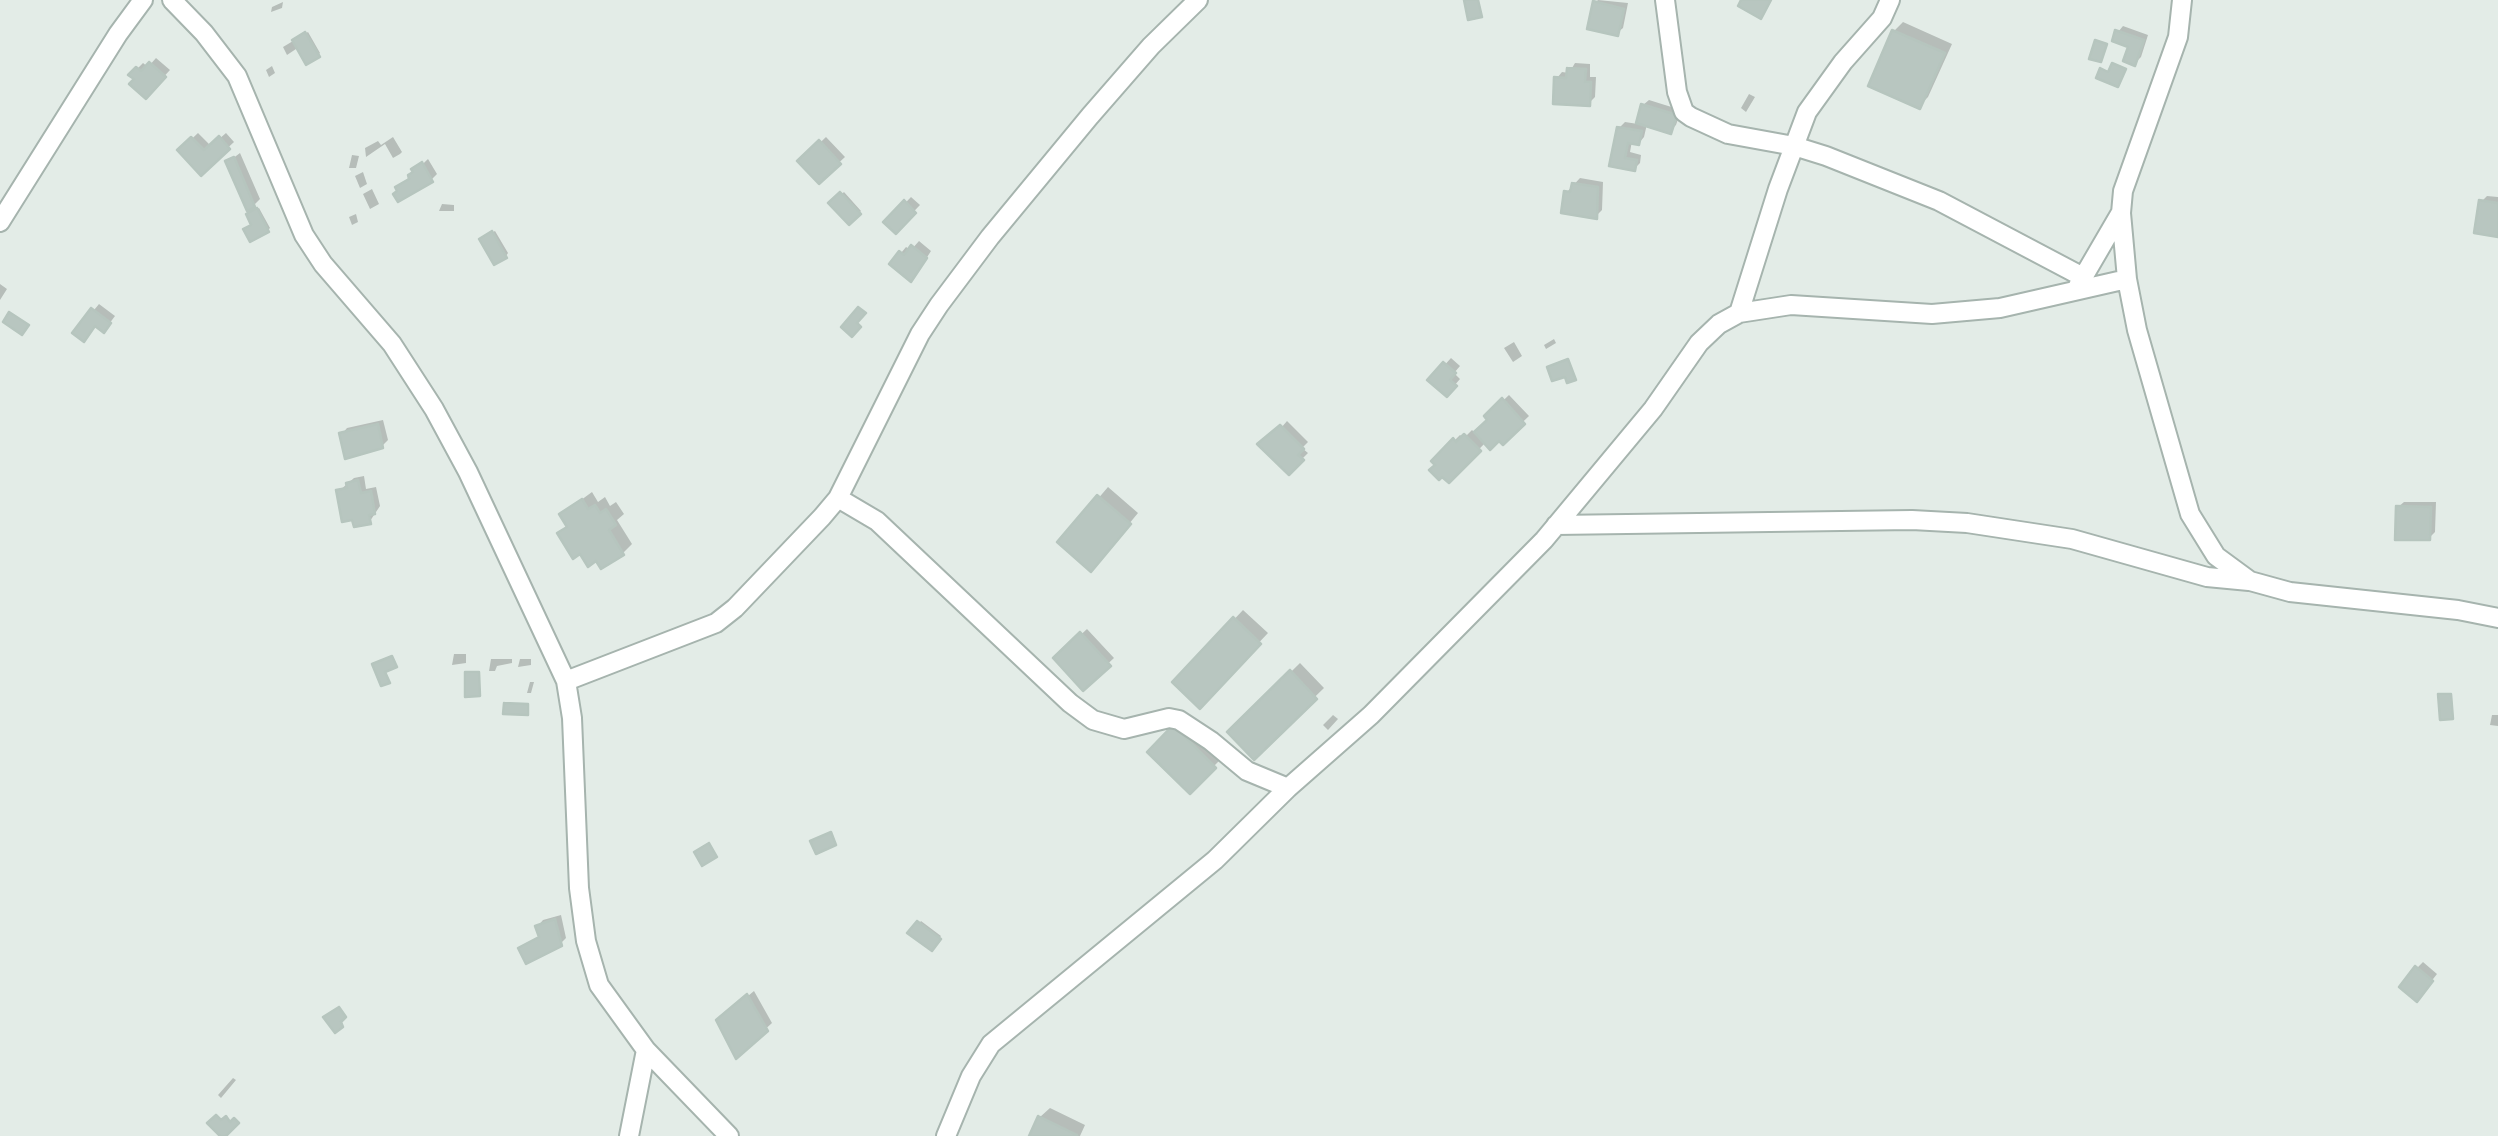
<!DOCTYPE html>
<style>
body{margin:0}
canvas{display:block;background:#e3ece7}
</style>
<canvas width="2498" height="1136"></canvas>
<script>
const c = document.querySelector('canvas').getContext('2d');
c.lineJoin = 'round';
function fill(path, color) { c.fillStyle = color; c.fill(path, 'evenodd'); }
const shape = rows => new Path2D(rows.map(r => 'M' + r).join(''));
function trace(path, color, width, dash) { c.strokeStyle = color; c.lineWidth = width; c.lineCap = dash ? 'butt' : 'round'; c.setLineDash(dash || []); c.stroke(path); }
fill(shape([
 [1598,0,1628,3,1623,28,1617,33,1596,2],
 [283,2,282,8,271,12,272,7],
 [1903,22,1952,44,1928,97,1919,106,1894,31],
 [2123,26,2148,35,2141,57,2135,63,2131,45,2118,32],
 [308,32,320,53,318,55,299,47,287,55,283,47],
 [156,58,170,70,146,96,132,74,143,63,148,67],
 [1575,63,1590,64,1590,77,1596,77,1595,97,1589,103,1557,78,1562,72,1569,73],
 [272,66,275,73,269,77,266,70],
 [1749,94,1755,97,1746,112,1741,108],
 [1649,100,1681,110,1676,125,1670,131,1647,124,1644,137,1639,143,1632,141,1630,152,1641,155,1640,163,1634,169,1612,164,1619,128,1625,122,1638,124,1643,105],
 [198,133,211,146,226,133,234,142,201,173,180,150],
 [393,137,402,152,400,154,393,158,385,144,366,157,365,148,378,141,381,145],
 [826,137,845,157,819,181,801,161],
 [240,153,260,199,254,205,228,162],
 [352,155,359,156,356,168,349,168],
 [428,159,437,174,431,180,399,191,398,188],
 [363,172,367,184,360,188,355,176],
 [1580,178,1603,182,1602,210,1596,216,1567,192],
 [372,189,379,204,370,209,363,194],
 [844,192,861,211,850,222,832,203],
 [2487,196,2498,197,2498,234,2481,202],
 [911,197,920,205,896,230,887,222],
 [442,204,454,205,454,211,439,211],
 [259,208,270,228,268,230,254,224,251,212],
 [356,214,358,222,352,225,349,217],
 [495,231,508,253,506,256,484,237],
 [919,241,931,251,917,273,901,253,906,247,911,250],
 [0,284,7,289,0,300],
 [99,304,115,316,109,324,96,323,76,332],
 [1554,339,1556,343,1546,349,1544,345],
 [1514,342,1522,356,1513,362,1504,348],
 [1451,358,1460,366,1454,373,1460,379,1447,394,1431,380],
 [1509,395,1529,416,1503,441,1499,437,1486,442,1449,480,1434,461,1460,435,1464,438,1472,430,1476,434,1491,420,1487,416],
 [383,420,388,440,382,446,342,434,347,428],
 [1287,421,1308,442,1302,448,1308,453,1289,472,1261,444,1278,426,1281,428],
 [364,476,366,489,376,487,380,506,370,521,354,517,339,491,354,478],
 [1108,487,1138,513,1100,559,1061,542],
 [592,492,598,502,605,497,610,506,616,502,624,514,617,520,632,544,623,553,597,558,581,551,560,533,569,525,562,514],
 [2404,502,2436,502,2435,532,2429,538,2398,507],
 [1243,610,1268,633,1200,705,1175,682],
 [1087,629,1114,658,1083,687,1056,658],
 [454,654,466,654,466,663,452,665],
 [491,659,512,659,512,663,497,666,495,671,489,671],
 [520,659,531,659,531,665,518,667],
 [1300,663,1324,688,1254,756,1230,732],
 [530,682,534,682,531,693,527,693],
 [1333,715,1338,719,1328,730,1323,725],
 [2492,715,2498,715,2498,726,2490,725],
 [1184,718,1223,757,1190,790,1151,752],
 [561,915,566,938,560,944,521,949,541,935,538,926,543,920],
 [921,921,941,936,932,948,911,933],
 [2423,962,2437,974,2422,993,2417,968],
 [754,991,772,1023,737,1055,725,1015],
 [233,1078,236,1080,221,1098,218,1095],
 [1050,1108,1085,1125,1080,1136,1031,1136,1040,1117]
]), '#0003');
const building = shape([
 [1464,0,1478,0,1482,17,1468,20,1464,0],
 [1741,0,1771,0,1761,19,1738,6,1741,0],
 [1593,1,1624,9,1618,36,1587,29,1593,1],
 [1892,30,1945,53,1920,109,1868,86,1892,30],
 [2115,30,2144,40,2135,66,2123,61,2128,47,2112,41,2115,30],
 [305,32,320,57,306,65,292,40,305,32],
 [2095,40,2107,44,2101,62,2089,59,2095,40],
 [149,62,166,77,146,99,129,84,134,79,128,75,136,67,141,71,149,62],
 [2112,63,2126,69,2118,87,2096,78,2100,68,2108,72,2112,63],
 [1567,68,1586,69,1585,82,1591,82,1590,106,1553,104,1554,77,1566,78,1567,68],
 [1641,104,1677,115,1671,134,1636,123,1641,104],
 [1617,127,1642,131,1639,145,1628,143,1625,158,1637,160,1635,171,1609,166,1617,127],
 [219,136,230,149,201,176,177,150,191,137,204,150,219,136],
 [819,140,841,164,819,184,797,161,819,140],
 [234,157,255,207,247,211,225,161,234,157],
 [422,162,433,182,398,202,393,194,397,191,395,187,409,179,408,175,413,172,411,169,422,162],
 [1572,183,1598,187,1597,219,1561,213,1564,191,1570,192,1572,183],
 [840,192,861,214,849,225,828,203,840,192],
 [904,200,916,213,896,234,883,222,904,200],
 [2479,200,2498,203,2498,237,2474,233,2479,200],
 [257,208,269,232,250,242,243,229,251,225,246,214,257,208],
 [492,231,507,258,494,265,479,239,492,231],
 [911,245,927,258,911,282,889,264,899,251,904,255,911,245],
 [858,307,866,313,857,323,861,327,852,337,841,327,858,307],
 [91,308,111,323,104,333,95,326,84,342,72,333,91,308],
 [9,312,29,325,22,335,3,322,9,312],
 [1568,359,1576,380,1567,383,1565,377,1552,381,1547,367,1568,359],
 [1443,362,1456,373,1450,380,1457,386,1447,397,1427,380,1443,362],
 [1502,398,1525,424,1503,445,1499,441,1490,450,1474,432,1487,420,1484,416,1502,398],
 [378,424,383,448,345,459,339,433,378,424],
 [1280,425,1304,449,1298,455,1304,460,1289,475,1257,444,1280,425],
 [1464,434,1481,451,1449,483,1442,477,1439,480,1429,470,1435,465,1431,461,1453,438,1456,442,1464,434],
 [358,480,361,493,371,491,375,514,369,515,371,524,354,527,352,520,342,522,336,490,347,488,346,483,358,480],
 [1097,495,1131,524,1091,572,1057,542,1097,495],
 [582,499,588,509,595,505,600,513,606,509,616,525,609,530,624,555,601,569,596,561,588,567,580,554,573,559,557,533,567,527,559,514,582,499],
 [2396,506,2431,507,2430,540,2395,540,2396,506],
 [1233,617,1261,644,1200,709,1172,682,1233,617],
 [1080,632,1111,666,1083,691,1053,658,1080,632],
 [392,656,397,667,385,672,390,683,381,686,372,664,392,656],
 [1290,670,1317,699,1254,760,1227,732,1290,670],
 [465,672,479,672,480,696,465,697,465,672],
 [2438,694,2451,694,2453,719,2440,720,2438,694],
 [504,703,528,704,528,715,503,714,504,703],
 [1173,725,1216,768,1190,794,1147,752,1173,725],
 [831,832,836,845,816,854,810,841,831,832],
 [709,843,717,857,702,866,694,852,709,843],
 [555,919,562,946,526,964,518,948,539,937,535,926,555,919],
 [917,921,941,939,932,951,907,933,917,921],
 [2415,966,2433,981,2417,1002,2399,987,2415,966],
 [747,994,768,1031,736,1059,716,1020,747,994],
 [339,1007,346,1017,341,1022,343,1027,335,1033,323,1017,339,1007],
 [216,1115,221,1120,226,1116,230,1122,234,1118,239,1123,226,1136,220,1136,207,1123,216,1115],
 [1038,1116,1077,1135,1077,1136,1029,1136,1038,1116]
]);
fill(building, '#b8c6c0');
trace(building, '#b6c5be', 2.5);
const street = shape([
 [172,0,204,33,237,76,304,235,323,264,392,344,434,409,468,472,566,681,572,718,579,888,586,941,599,985,646,1050,729,1136],
 [1665,0,1677,92,1684,112,1691,117,1728,134,1794,146,1826,156,1939,201,2083,277],
 [2182,0,2178,37,2123,191,2121,213,2127,279,2137,330,2190,514,2216,556,2250,581,2290,592,2458,610,2498,618],
 [0,222,118,34,143,0],
 [2078,286,2120,214],
 [1739,313,1778,189,1807,112,1843,62,1882,18,1890,0],
 [838,498,877,521,1070,703,1093,720,1124,729,1169,718,1179,720,1211,741,1247,771,1288,788],
 [1556,525,1912,520,1967,523,2072,539,2207,577,2249,581],
 [566,681,716,623,735,608,822,517,838,498,920,334,939,305,990,237,1090,116,1151,46,1198,0],
 [629,1136,646,1050],
 [946,1136,971,1076,991,1044,1215,860,1288,788,1371,715,1544,540,1653,409,1699,343,1719,324,1739,313,1791,305,1932,314,2000,308,2127,279]
]);
trace(street, '#a6b4ae', 22);
trace(street, '#fff', 18);
</script>
